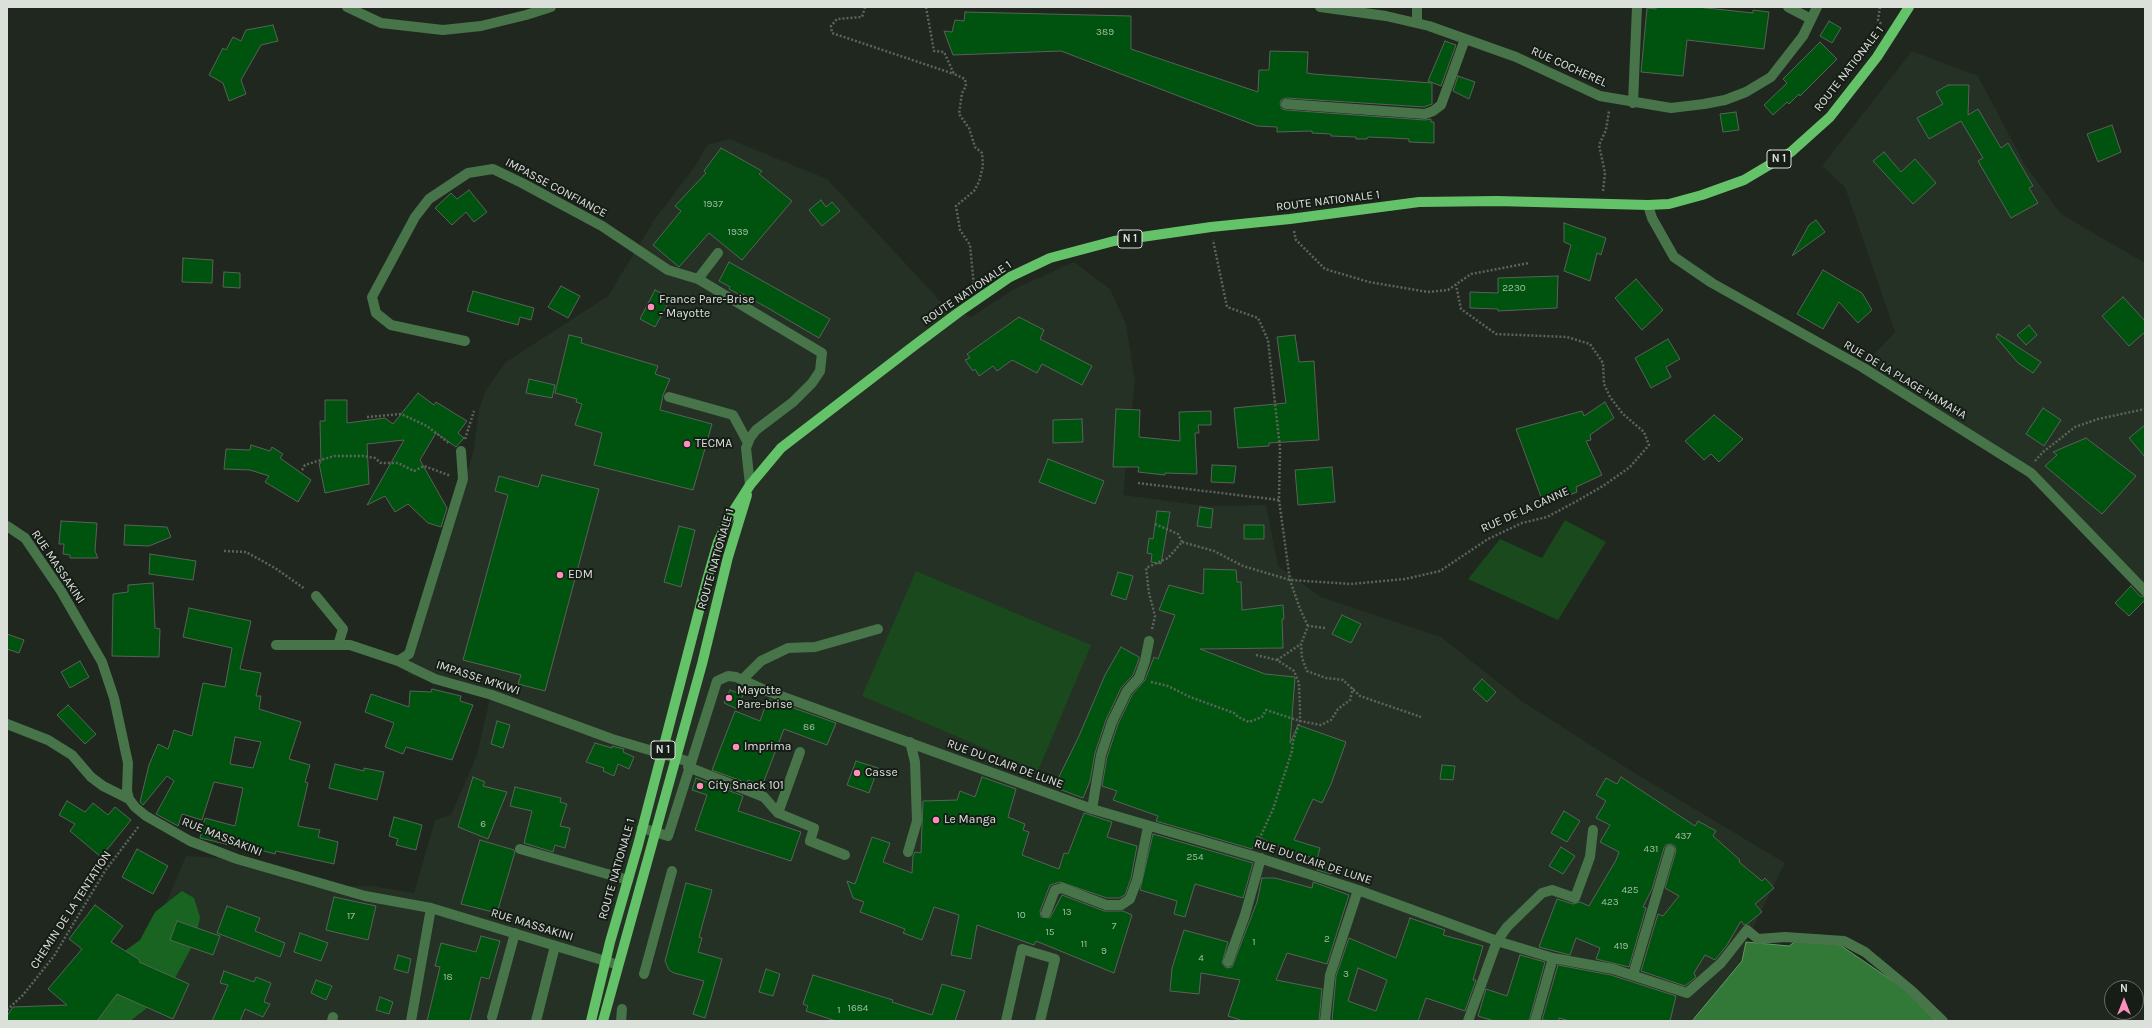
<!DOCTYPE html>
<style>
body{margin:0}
#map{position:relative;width:2152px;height:1028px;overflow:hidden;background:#1f271f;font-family:Karla,sans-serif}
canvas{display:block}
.frame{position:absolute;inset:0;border:8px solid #dbe0db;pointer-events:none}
.north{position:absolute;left:2104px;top:980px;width:40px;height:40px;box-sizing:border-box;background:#161d16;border:1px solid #656b65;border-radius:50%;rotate:0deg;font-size:11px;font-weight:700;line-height:16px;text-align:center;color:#dbe0db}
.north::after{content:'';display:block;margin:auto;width:14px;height:18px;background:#fe8ebc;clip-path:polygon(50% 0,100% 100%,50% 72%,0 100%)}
</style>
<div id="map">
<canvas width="2152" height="1028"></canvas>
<div class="frame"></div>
<div class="north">N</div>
</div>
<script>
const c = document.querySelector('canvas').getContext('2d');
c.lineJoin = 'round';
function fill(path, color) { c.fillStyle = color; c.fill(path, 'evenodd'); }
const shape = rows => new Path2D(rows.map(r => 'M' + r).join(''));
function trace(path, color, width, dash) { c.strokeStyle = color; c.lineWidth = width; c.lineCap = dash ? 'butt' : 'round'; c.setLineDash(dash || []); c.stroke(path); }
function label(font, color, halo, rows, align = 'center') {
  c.font = font + ' Karla,sans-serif'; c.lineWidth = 4; c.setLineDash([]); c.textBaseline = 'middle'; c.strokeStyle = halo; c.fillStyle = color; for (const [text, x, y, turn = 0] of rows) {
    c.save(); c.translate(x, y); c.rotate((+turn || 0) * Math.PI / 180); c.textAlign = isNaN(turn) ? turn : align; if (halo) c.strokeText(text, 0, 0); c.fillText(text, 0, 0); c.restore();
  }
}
fill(shape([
 [1912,51,1978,76,2025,165,2061,214,2145,263,2145,591,2031,473,1862,367,1895,332,1845,187,1822,166],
 [729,139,827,179,943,304,971,317,1014,289,1074,262,1110,289,1126,324,1135,381,1123,495,1207,506,1266,505,1278,566,1321,597,1441,637,1523,702,1633,772,1785,863,1746,942,1742,961,1692,1021,116,1021,186,856,219,858,314,887,372,886,414,893,435,820,451,815,477,755,490,698,407,674,474,449,479,409,486,390,506,362,608,296,655,219,695,166,707,145]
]), '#253125');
fill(shape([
 [1565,520,1606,542,1558,620,1468,579,1500,539,1542,558],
 [916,571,1091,645,1038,771,862,696]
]), '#19491c');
fill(shape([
 [182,891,194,898,200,917,196,939,173,982,160,998,130,1021,80,1021,110,969,126,950,140,940,155,912]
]), '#196421');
const water = shape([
 [1799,939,1840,945,1903,988,1936,1021,1692,1021,1742,961,1746,942,1789,946,1799,939]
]);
fill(water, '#327937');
trace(water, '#659868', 1);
const building = shape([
 [1656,7,1697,7,1753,13,1753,10,1769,12,1764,49,1687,40,1683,76,1641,72,1647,8,1656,9,1656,7],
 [965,12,1131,16,1131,49,1258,92,1259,70,1269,70,1270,51,1308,52,1307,73,1313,74,1432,83,1432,104,1424,107,1286,98,1281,100,1280,104,1282,109,1286,110,1425,120,1431,119,1431,122,1434,122,1434,143,1409,142,1409,139,1392,138,1368,137,1367,139,1356,139,1356,137,1331,136,1331,134,1312,133,1312,131,1277,132,1277,127,1257,126,1061,51,953,55,944,31,952,32,955,20,964,21,965,12],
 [1829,21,1841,28,1832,43,1820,36,1829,21],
 [273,25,278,41,261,45,241,80,246,94,229,101,223,83,209,75,223,48,226,50,233,37,241,41,246,30,273,25],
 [1445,41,1456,45,1441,86,1428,81,1445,41],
 [1820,42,1837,59,1800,96,1799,94,1789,104,1787,102,1773,115,1764,105,1787,83,1783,79,1820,42],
 [1458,76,1475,82,1469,99,1453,91,1458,76],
 [1948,85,1969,85,1968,115,1978,109,2001,148,2008,143,2033,186,2029,188,2038,203,2011,218,1978,161,1983,158,1961,121,1929,139,1917,118,1943,104,1936,92,1948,85],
 [1736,112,1739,130,1723,132,1720,114,1736,112],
 [2112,125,2121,152,2098,162,2087,134,2112,125],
 [721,148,762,171,759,174,792,201,742,260,709,233,679,267,653,245,681,211,675,206,706,173,704,171,721,148],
 [1884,152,1901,172,1915,159,1936,183,1913,204,1873,161,1884,152],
 [469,190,487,212,474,222,466,212,452,225,435,208,451,193,457,199,469,190],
 [821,200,826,207,832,202,840,211,822,226,809,210,821,200],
 [1816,220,1825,232,1792,256,1809,225,1816,220],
 [1564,223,1606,238,1601,255,1597,253,1590,281,1564,271,1571,245,1564,242,1564,223],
 [183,258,213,260,212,283,182,282,183,258],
 [729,262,830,319,819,338,766,307,741,293,740,295,729,289,730,287,719,281,729,262],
 [1823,270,1862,293,1872,310,1858,323,1839,302,1823,329,1797,314,1823,270],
 [224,272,240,273,240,288,223,287,224,272],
 [1558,276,1557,308,1498,311,1498,309,1470,308,1470,292,1498,293,1498,278,1558,276],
 [1636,279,1663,310,1642,330,1615,298,1636,279],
 [561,286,580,296,568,318,548,307,561,286],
 [655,290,671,298,655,327,640,319,655,290],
 [473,291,534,308,531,320,520,317,518,325,467,311,473,291],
 [2123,297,2145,321,2145,332,2129,346,2102,316,2123,297],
 [1019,317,1044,330,1040,339,1092,366,1082,385,1042,364,1037,373,1012,360,997,371,993,366,979,376,975,369,973,371,965,360,970,358,967,354,1019,317],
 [2029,325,2037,335,2026,345,2017,335,2029,325],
 [1998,334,2041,362,2033,373,2018,363,1996,337,1998,334],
 [569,335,582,338,581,343,658,366,655,374,670,379,663,395,660,410,712,424,693,490,594,465,602,433,575,425,582,404,576,402,577,399,555,393,569,335],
 [1295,335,1299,362,1314,361,1319,440,1269,443,1269,446,1238,448,1234,408,1286,403,1277,337,1295,335],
 [1668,339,1680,359,1666,367,1671,377,1651,388,1635,358,1668,339],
 [529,379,555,385,552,398,526,393,529,379],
 [418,393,434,405,436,402,467,421,458,433,464,438,456,447,436,433,420,460,447,508,441,527,428,523,408,504,395,512,385,496,367,505,404,440,367,444,369,484,325,493,319,463,321,463,320,421,325,421,325,400,347,400,347,423,385,418,393,424,418,393],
 [1605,402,1614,418,1590,435,1591,440,1586,441,1602,475,1576,487,1577,492,1544,505,1516,429,1582,411,1584,416,1605,402],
 [2043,408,2061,420,2044,446,2026,434,2043,408],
 [1116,409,1140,410,1139,437,1180,441,1179,412,1211,411,1211,425,1198,425,1199,433,1195,433,1197,474,1165,473,1165,475,1138,472,1139,467,1113,467,1116,409],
 [1714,415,1743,439,1719,462,1711,454,1704,460,1685,441,1714,415],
 [1082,419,1083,442,1053,443,1053,420,1082,419],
 [2145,425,2145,457,2129,438,2145,425],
 [2086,438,2136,476,2102,514,2045,466,2057,455,2053,452,2086,438],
 [251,445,270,451,272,447,283,454,280,458,311,480,298,502,265,482,269,476,250,470,224,469,226,449,250,450,251,445],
 [1048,459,1104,481,1095,504,1039,482,1048,459],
 [1212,465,1236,466,1234,483,1211,482,1212,465],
 [1332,467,1335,502,1298,505,1295,470,1332,467],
 [542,475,599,489,545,691,518,684,521,675,463,660,508,495,495,491,499,476,538,487,542,475],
 [1200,507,1213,509,1211,528,1197,526,1200,507],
 [1157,511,1170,512,1161,564,1151,562,1152,554,1147,553,1149,538,1153,539,1157,511],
 [61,521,97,523,95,551,98,558,70,558,70,555,63,554,64,544,59,544,61,521],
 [125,525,167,527,171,537,149,546,124,545,125,525],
 [1244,525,1264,525,1264,539,1244,539,1244,525],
 [679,526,695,530,681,587,664,582,679,526],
 [150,554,196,561,193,580,149,574,150,554],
 [1204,569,1236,570,1237,582,1241,582,1242,610,1283,605,1284,619,1282,619,1283,648,1200,649,1265,674,1295,677,1290,743,1298,725,1346,742,1331,784,1322,803,1313,799,1294,840,1320,848,1317,859,1285,850,1257,836,1252,849,1156,821,1158,816,1113,800,1117,791,1102,786,1107,757,1118,724,1132,695,1145,680,1154,657,1158,659,1175,615,1159,610,1169,585,1203,594,1204,569],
 [1118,572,1133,576,1126,600,1111,595,1118,572],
 [153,583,155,628,160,629,159,657,112,656,113,594,128,592,128,585,153,583],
 [2131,586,2140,596,2145,597,2145,600,2129,616,2115,603,2131,586],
 [189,608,251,621,240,669,261,673,256,696,261,696,259,709,301,722,289,759,310,765,305,782,308,783,298,826,320,830,318,837,338,842,334,864,276,851,275,854,260,850,260,852,200,838,205,818,235,826,243,788,214,782,202,820,182,814,178,826,156,814,174,781,167,776,143,805,140,802,149,765,158,744,168,749,174,730,192,736,203,683,225,687,232,648,183,637,189,608],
 [235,737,261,742,253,768,230,764,235,737],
 [1342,615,1361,624,1351,643,1332,634,1342,615],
 [7,634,24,640,19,653,7,649,7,634],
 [1121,647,1139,657,1139,659,1133,675,1121,688,1106,720,1095,753,1090,781,1083,798,1054,787,1079,736,1105,675,1121,647],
 [80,661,89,677,70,688,61,672,80,661],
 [1482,679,1496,692,1487,702,1473,689,1482,679],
 [432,689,461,696,460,701,473,705,452,760,406,747,403,754,385,747,394,723,365,712,371,694,409,707,410,691,431,692,432,689],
 [730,690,743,695,737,709,724,703,730,690],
 [768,699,836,723,827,745,784,729,762,786,748,780,747,783,712,770,735,711,760,721,768,699],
 [68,705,96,734,85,744,57,715,68,705],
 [497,721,510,725,503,748,491,744,497,721],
 [595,743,612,748,612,746,624,749,623,752,634,757,629,769,618,764,614,776,603,771,604,768,586,762,595,743],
 [856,761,878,768,869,793,847,785,856,761],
 [335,764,364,771,364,768,384,772,377,800,329,788,335,764],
 [1442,765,1455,766,1453,780,1440,779,1442,765],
 [473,777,485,782,483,786,507,792,488,839,458,827,473,777],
 [982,777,1016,789,1008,817,1025,824,1023,830,1029,832,1022,855,1059,869,1064,853,1068,854,1084,813,1112,822,1107,837,1137,846,1131,878,1125,895,1119,898,1107,898,1060,882,1050,885,1040,911,1041,917,1050,918,1062,895,1104,911,1123,911,1132,915,1114,973,1036,941,1034,945,977,925,971,959,951,955,959,915,934,907,922,940,903,933,905,929,860,912,864,902,853,898,847,881,855,884,872,837,890,843,883,862,912,873,913,856,915,852,921,853,923,801,957,800,960,791,975,797,982,777],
 [1621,777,1695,826,1698,821,1716,831,1713,836,1740,860,1739,862,1762,881,1765,878,1774,888,1755,904,1762,912,1747,924,1744,925,1741,921,1727,945,1715,960,1705,955,1694,973,1696,977,1685,986,1641,971,1658,914,1663,916,1679,896,1665,888,1676,851,1675,846,1671,844,1666,845,1664,848,1652,889,1643,907,1646,908,1629,967,1596,959,1600,948,1576,938,1570,955,1539,947,1557,899,1573,904,1580,902,1589,906,1616,860,1619,852,1600,842,1610,825,1596,818,1606,801,1596,795,1606,778,1617,784,1621,777],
 [696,778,743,796,738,811,801,832,791,861,695,830,707,795,692,790,696,778],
 [515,787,561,798,560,802,567,804,560,826,570,828,565,848,555,845,553,852,524,843,532,811,510,806,515,787],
 [67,801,85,812,93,803,108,815,115,807,131,820,101,857,70,831,75,824,59,815,67,801],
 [1564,811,1580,821,1567,842,1551,833,1564,811],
 [394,817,422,825,416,850,396,845,398,839,389,836,394,817],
 [1153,834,1253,863,1243,898,1195,884,1185,917,1174,914,1177,901,1140,890,1153,834],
 [480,840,514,850,515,852,497,913,461,904,480,840],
 [1561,847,1575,856,1563,874,1549,866,1561,847],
 [137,849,168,866,153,894,122,877,137,849],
 [1318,866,1332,870,1331,874,1317,870,1318,866],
 [1262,878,1275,878,1312,888,1313,882,1349,895,1327,964,1287,953,1276,980,1322,989,1319,1021,1243,1021,1228,1016,1240,980,1201,973,1199,994,1170,991,1172,968,1184,930,1228,942,1222,963,1226,968,1232,967,1257,902,1262,878],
 [686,883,712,890,699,937,702,938,698,952,722,959,705,1018,693,1014,704,981,674,973,669,970,665,961,686,883],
 [334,897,376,906,368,940,326,930,334,897],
 [95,905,123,926,111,942,140,960,139,962,189,984,173,1019,117,994,97,1021,7,1021,7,1016,13,1007,67,1005,48,989,82,949,69,939,95,905],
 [227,906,260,918,255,931,285,943,280,957,217,933,227,906],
 [1410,918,1445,930,1443,935,1483,946,1473,980,1476,980,1465,1011,1426,998,1418,1021,1332,1021,1336,976,1349,938,1396,958,1410,918],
 [1358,968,1387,980,1376,1011,1348,1001,1358,968],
 [177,921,220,936,213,955,170,940,177,921],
 [300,933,328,943,321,961,294,952,300,933],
 [481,936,500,941,489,979,481,977,470,1021,427,1021,440,967,435,966,441,943,476,952,481,936],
 [398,955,411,959,408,973,394,969,398,955],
 [1520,955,1545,962,1529,1021,1494,1021,1478,1016,1486,989,1507,996,1520,955],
 [1558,965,1611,975,1676,996,1670,1021,1570,1021,1559,1018,1559,1021,1542,1020,1558,965],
 [766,969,780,974,773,996,759,992,766,969],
 [224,971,254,982,256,977,271,983,264,1002,270,1004,263,1017,245,1009,240,1021,212,1021,228,985,220,983,224,971],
 [813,975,893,1000,892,1002,932,1015,942,984,965,991,955,1021,836,1021,806,1011,808,1006,803,1004,813,975],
 [316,980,332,986,326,1000,311,993,316,980],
 [380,997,393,1002,389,1014,376,1010,380,997]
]);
fill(building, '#00530f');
trace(building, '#596259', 1);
trace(shape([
 [865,7,862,17,837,19,831,26,832,33,954,74],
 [926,7,934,51,944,52,954,74,965,79,966,86,962,93,959,114,969,128,975,147,982,153,983,166,979,182,974,191,956,206,960,230,970,245,974,286],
 [1880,7,1878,20,1882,25],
 [1603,191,1605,173,1599,145,1606,130,1609,111],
 [1294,231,1296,240,1325,269,1369,282,1428,292,1448,290,1471,274,1529,263],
 [367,417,401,414,427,426,450,444],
 [465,439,474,411],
 [2035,461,2043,452,2075,427,2098,419,2145,409],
 [302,470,305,465,334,456,363,456,375,458,381,463,398,463,414,471,424,466,451,476],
 [1138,483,1279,500,1280,448,1268,340,1258,318,1227,307,1213,240],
 [1279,500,1290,580,1300,609,1308,626],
 [1155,524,1178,534,1182,542],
 [224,551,246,552,275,568,305,589],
 [1325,628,1308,626,1301,644,1302,658,1307,671,1326,678,1343,680,1360,696,1421,717],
 [1152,629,1155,616,1149,593,1146,568,1168,558,1182,542,1214,551,1243,566,1290,580,1351,584,1405,579,1440,571,1488,539,1522,523,1547,517,1577,501,1603,486,1630,467,1649,445,1644,432,1623,414,1610,397,1604,384,1603,363,1590,344,1567,337,1496,334,1461,309,1456,285],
 [1256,655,1277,660,1294,671,1299,683,1300,710,1300,721,1293,741,1292,751,1273,809,1257,844],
 [1277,660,1301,644],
 [1151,682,1168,686,1190,697,1234,713,1238,717,1249,722,1262,717,1266,710,1300,721,1321,725,1331,720,1338,709,1350,700,1353,688],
 [7,1010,23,995,54,956,105,871,139,826]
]), '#5d645d', 2.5, [2, 2]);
trace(shape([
 [347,7,381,23,443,30,481,26,526,15,551,7],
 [1320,7,1386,16,1429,26,1516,57,1600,96,1671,108,1704,104,1725,100,1746,92,1771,77,1803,36,1817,7],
 [1417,7,1417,23],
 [1788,7,1811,19],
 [1633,103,1637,7],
 [1286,104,1425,114,1433,111,1441,105,1465,39],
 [1648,205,1652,218,1674,257,1712,283,1862,367,2031,473,2145,591],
 [718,253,698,279,822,353,820,371,812,383,793,402,756,430,750,438,746,448,750,485],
 [465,341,391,325,376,313,372,297,415,217,429,199,468,173,493,169,522,183,602,226,668,270,698,279],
 [669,397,733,415,748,443],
 [7,526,25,538,61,591,102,662,114,698,128,763,127,791,129,799,135,807,146,816,190,841,237,859,365,896,431,908,612,963],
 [316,596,343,629,338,645],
 [276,645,350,645,398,661,435,679,492,695,612,739,690,762],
 [398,661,409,654,463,479,461,451],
 [743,679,761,661,788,648,815,647,878,629],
 [7,724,48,740,72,755,91,777,103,786,129,799],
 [688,767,764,797,778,813,814,828,810,841,845,855],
 [1092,809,1101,755,1112,722,1127,691,1139,678,1145,661,1149,641],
 [778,813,800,752],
 [642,828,668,836,717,681,728,676,736,677,767,691,1092,809,1253,856,1358,890,1497,941,1553,958,1613,969,1687,993,1721,963,1747,930,1758,939,1785,937,1844,941,1865,952,1912,991,1943,1021],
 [520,849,628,880],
 [908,852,917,821,915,762,910,742],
 [1046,913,1055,890,1062,888,1106,905,1121,905,1130,899,1137,880,1148,827],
 [1228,962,1245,915,1261,858],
 [644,974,672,871],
 [1633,975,1670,850],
 [492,1017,515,933],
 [332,1021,333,1017],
 [411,1021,431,908],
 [536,1021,555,946],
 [621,1021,622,1009],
 [1006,1021,1022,949,1055,959,1040,1021],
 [1325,1021,1330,975,1358,890],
 [1468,1021,1497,941,1507,927,1542,893,1552,890,1575,898,1590,857,1593,830],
 [1535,1021,1553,958]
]), '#487449', 10);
trace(shape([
 [591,1021,610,942,638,845,707,580,718,542,729,518,750,485,781,448,915,345,959,312,1010,277,1050,258,1114,241,1211,227,1290,219,1419,202,1497,201,1648,205,1669,204,1702,195,1744,180,1791,152,1830,117,1877,57,1909,7],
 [603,1021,702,664,728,557,747,495]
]), '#64c369', 10);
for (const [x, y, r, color] of [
 [651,307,4,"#fe8ebc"],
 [687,444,4,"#fe8ebc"],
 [560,575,4,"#fe8ebc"],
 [729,698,4,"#fe8ebc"],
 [736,747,4,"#fe8ebc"],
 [857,773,4,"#fe8ebc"],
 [700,786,4,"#fe8ebc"],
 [936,820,4,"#fe8ebc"]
]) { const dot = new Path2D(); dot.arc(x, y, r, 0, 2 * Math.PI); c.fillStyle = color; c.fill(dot); trace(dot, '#161d16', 1.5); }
label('10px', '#a4bda8', null, [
 ["389",1105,32],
 ["1937",713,204],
 ["1939",738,232],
 ["2230",1514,288],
 ["86",809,727],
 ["6",483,824],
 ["437",1683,836],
 ["431",1651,849],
 ["254",1195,857],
 ["425",1630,890],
 ["423",1610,902],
 ["13",1067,912],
 ["10",1021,915],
 ["17",351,916],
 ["7",1114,926],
 ["15",1050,932],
 ["2",1327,939],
 ["1",1254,942],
 ["11",1084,944],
 ["419",1621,946],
 ["9",1104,951],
 ["4",1201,958],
 ["3",1346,974],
 ["18",448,977],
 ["1684",858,1008],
 ["1",839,1010]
]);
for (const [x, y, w] of [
 [1779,159,24],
 [1130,239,24],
 [663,750,24]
]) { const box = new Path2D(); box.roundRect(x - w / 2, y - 9, w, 18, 3); c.fillStyle = '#161d16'; c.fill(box); trace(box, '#dbe0db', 1); }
label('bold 11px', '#dbe0db', null, [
 ["N 1",1779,159],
 ["N 1",1130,239],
 ["N 1",663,750]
]);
label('12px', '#dbe0db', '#161d16', [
 ["RUE COCHEREL",1569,67,24],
 ["ROUTE NATIONALE 1",1849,69,-52],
 ["IMPASSE CONFIANCE",556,188,28],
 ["ROUTE NATIONALE 1",1328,201,-7],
 ["ROUTE NATIONALE 1",967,293,-34],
 ["RUE DE LA PLAGE HAMAHA",1905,380,31],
 ["RUE DE LA CANNE",1525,510,-24],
 ["ROUTE NATIONALE 1",716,559,-74],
 ["RUE MASSAKINI",58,567,56],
 ["IMPASSE M'KIWI",478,678,18],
 ["RUE DU CLAIR DE LUNE",1005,764,20],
 ["RUE MASSAKINI",222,837,22],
 ["RUE DU CLAIR DE LUNE",1313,862,18],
 ["ROUTE NATIONALE 1",617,869,-74],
 ["CHEMIN DE LA TENTATION",71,910,-57],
 ["RUE MASSAKINI",532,925,17]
]);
label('12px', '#dbe0db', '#161d16', [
 ["France Pare-Brise",659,300],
 ["- Mayotte",659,314],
 ["TECMA",695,444],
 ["EDM",568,575],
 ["Mayotte",737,691],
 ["Pare-brise",737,705],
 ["Imprima",744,747],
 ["Casse",865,773],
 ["City Snack 101",708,786],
 ["Le Manga",944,820]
], 'left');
</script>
